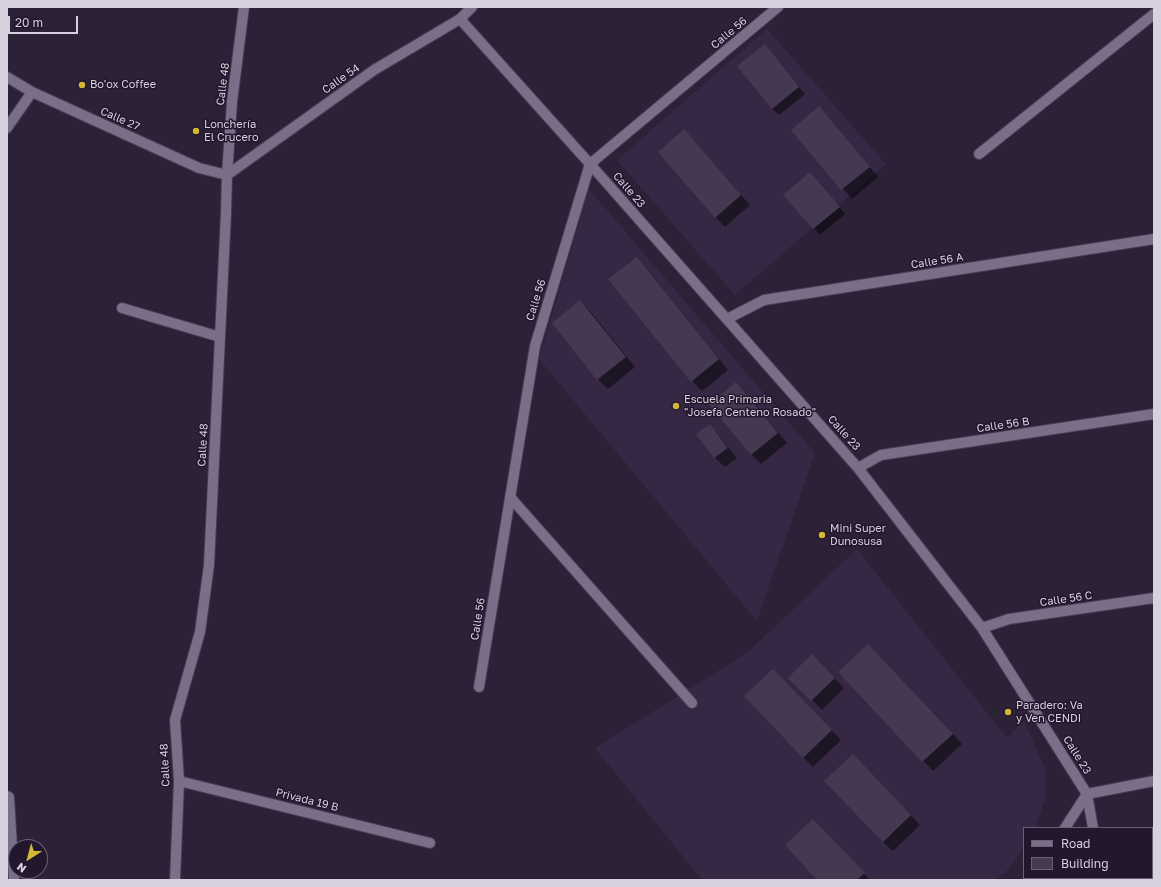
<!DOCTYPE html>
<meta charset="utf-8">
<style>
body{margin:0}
#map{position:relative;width:1161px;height:887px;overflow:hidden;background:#2c2137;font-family:"Golos Text",sans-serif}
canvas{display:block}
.frame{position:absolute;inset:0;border:8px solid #d7d0df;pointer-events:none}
.legend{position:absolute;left:1023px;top:827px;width:130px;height:52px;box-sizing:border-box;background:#22172d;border:1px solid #6a6174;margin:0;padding:5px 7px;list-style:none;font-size:12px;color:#d7d0df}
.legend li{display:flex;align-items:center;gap:8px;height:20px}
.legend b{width:20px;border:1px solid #6a6174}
.north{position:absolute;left:8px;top:839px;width:40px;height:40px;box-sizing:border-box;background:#22172d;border:1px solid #6a6174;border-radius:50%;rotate:216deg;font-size:11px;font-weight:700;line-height:16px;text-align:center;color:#d7d0df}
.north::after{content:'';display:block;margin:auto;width:14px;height:18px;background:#d2b735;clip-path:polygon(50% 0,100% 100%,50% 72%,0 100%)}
.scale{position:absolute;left:8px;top:16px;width:70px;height:18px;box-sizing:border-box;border:2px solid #d7d0df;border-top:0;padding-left:5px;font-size:12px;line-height:14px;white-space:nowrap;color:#d7d0df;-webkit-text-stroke:3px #22172d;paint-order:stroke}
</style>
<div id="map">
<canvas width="1161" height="887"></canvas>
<div class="frame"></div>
<ul class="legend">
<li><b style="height:5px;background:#7b6e89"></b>Road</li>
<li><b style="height:11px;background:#443950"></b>Building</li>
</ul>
<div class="north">N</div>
<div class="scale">20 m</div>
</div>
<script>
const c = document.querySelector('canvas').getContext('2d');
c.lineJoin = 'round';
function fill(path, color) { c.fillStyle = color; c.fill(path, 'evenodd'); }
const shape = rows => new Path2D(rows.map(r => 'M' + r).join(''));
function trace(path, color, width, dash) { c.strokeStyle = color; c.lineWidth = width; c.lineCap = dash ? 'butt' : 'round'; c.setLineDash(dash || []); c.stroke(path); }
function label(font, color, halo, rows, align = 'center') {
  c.font = font + ' "Golos Text",sans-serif'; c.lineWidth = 3; c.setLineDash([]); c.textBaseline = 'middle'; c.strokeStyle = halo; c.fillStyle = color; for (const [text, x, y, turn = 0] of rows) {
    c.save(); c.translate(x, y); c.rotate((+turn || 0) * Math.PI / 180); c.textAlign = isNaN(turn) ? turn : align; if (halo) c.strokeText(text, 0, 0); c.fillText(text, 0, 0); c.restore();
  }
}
fill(shape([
 [767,29,886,164,735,295,617,160],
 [589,189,815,453,757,621,539,359],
 [857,549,1007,738,1024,721,1045,768,1045,800,1035,828,1024,828,1024,848,1009,869,995,880,702,880,595,748,748,652]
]), '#362845');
fill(shape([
 [764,45,805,94,779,115,772,108],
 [819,107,828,117,878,177,852,199,792,130],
 [684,130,750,205,725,227,715,217],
 [816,180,845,214,820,235,785,195],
 [637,258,646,268,728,370,702,391,692,381],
 [580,301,590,311,635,367,608,389,598,379,553,323],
 [736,383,745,393,787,443,761,464,751,454],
 [709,425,719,435,737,458,725,467,715,458,697,434],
 [878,655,962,744,933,771,839,672],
 [812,656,844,688,822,710,790,678],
 [783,680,841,740,813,767,803,757],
 [863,765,920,825,893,851,883,842],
 [823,830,870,880,819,880]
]), '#0007');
fill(shape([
 [765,44,799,87,772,109,737,66],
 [819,106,870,167,841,190,791,130],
 [684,129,741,195,715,218,658,152],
 [810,172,840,207,813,229,783,195],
 [637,257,719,359,691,382,608,279],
 [580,300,626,357,597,380,552,323],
 [736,382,778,433,751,455,709,404],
 [710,424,728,448,714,458,696,434],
 [868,644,953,734,922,762,838,672],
 [812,654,835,678,811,701,788,678],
 [773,669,832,730,803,758,744,696],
 [853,754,911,815,883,842,824,781],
 [813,819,865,873,857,880,817,880,785,845]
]), '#443950');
const street = shape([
 [460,19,590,164,858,468,982,628,1087,794,1093,828],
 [7,77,32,92,199,168,227,175,374,70,460,19,472,7],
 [7,128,32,92],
 [979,154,1154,14],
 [122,308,220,337],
 [727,319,764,300,1154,239],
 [858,468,881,455,1154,414],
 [510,497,692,703],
 [982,628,1009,619,1154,598],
 [479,687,535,346,590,164,778,7],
 [179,781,430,843],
 [7,796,9,797,14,880],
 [1065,828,1087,794,1154,781],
 [1105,878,1105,880],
 [175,880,179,781,175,720,200,632,209,565,226,213,227,175,232,102,244,7],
 [1033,880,1035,878]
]);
trace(street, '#473d50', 12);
trace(street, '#7b6e89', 10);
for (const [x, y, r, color] of [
 [82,85,4,"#d2b735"],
 [196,131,4,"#d2b735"],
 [676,406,4,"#d2b735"],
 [822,535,4,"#d2b735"],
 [1008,712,4,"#d2b735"]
]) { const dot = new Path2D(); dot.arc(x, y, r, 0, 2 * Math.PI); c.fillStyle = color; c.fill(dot); trace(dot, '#22172d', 1.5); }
label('11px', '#d7d0df', '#22172d', [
 ["Calle 56",729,33,-40],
 ["Calle 54",341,79,-35],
 ["Calle 48",223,84,-83],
 ["Calle 27",120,119,24],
 ["Calle 23",629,190,49],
 ["Calle 56 A",937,261,-9],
 ["Calle 56",536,300,-73],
 ["Calle 56 B",1003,425,-8],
 ["Calle 23",844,433,48],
 ["Calle 48",203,445,-87],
 ["Calle 56 C",1066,599,-8],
 ["Calle 56",478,619,-81],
 ["Calle 23",1077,755,58],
 ["Calle 48",165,765,-93],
 ["Privada 19 B",307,800,14]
]);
label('11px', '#d7d0df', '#22172d', [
 ["Bo'ox Coffee",90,85],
 ["Lonchería",204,125],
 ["El Crucero",204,138],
 ["Escuela Primaria",684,400],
 ["\"Josefa Centeno Rosado\"",684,413],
 ["Mini Super",830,529],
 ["Dunosusa",830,542],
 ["Paradero: Va",1016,706],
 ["y Ven CENDI",1016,719]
], 'left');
</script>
